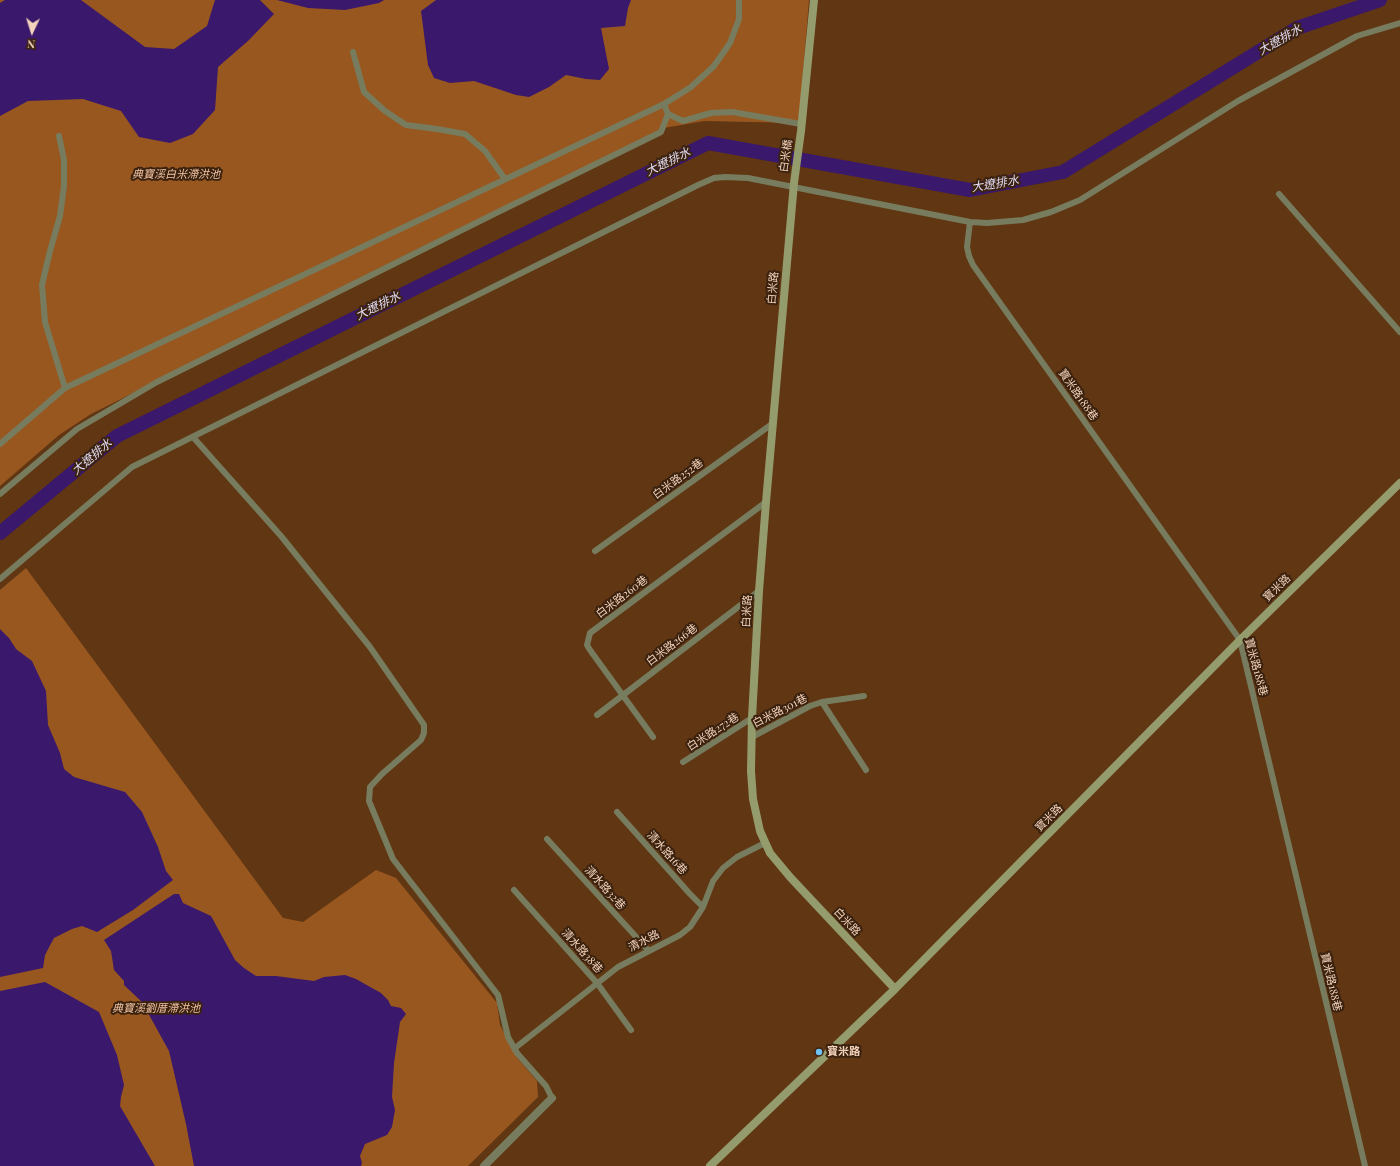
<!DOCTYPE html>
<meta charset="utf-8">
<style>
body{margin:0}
#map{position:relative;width:1400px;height:1166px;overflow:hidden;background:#613613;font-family:"Playfair Display",serif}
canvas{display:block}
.north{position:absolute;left:12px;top:12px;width:40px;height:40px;-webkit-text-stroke:3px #3b220f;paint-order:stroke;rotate:184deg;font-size:11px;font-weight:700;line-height:16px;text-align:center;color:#f4d3bc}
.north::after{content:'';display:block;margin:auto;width:14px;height:18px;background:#f4d3bc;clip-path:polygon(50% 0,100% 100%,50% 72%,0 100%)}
</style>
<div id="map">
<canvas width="1400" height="1166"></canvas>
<div class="north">N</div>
</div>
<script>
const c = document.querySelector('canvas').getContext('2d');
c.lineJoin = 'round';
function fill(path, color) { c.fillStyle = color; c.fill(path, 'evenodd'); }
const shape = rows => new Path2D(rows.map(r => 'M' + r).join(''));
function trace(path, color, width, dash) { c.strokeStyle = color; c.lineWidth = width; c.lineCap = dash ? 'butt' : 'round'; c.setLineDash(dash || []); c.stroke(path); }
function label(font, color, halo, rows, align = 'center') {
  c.font = font + ' "Playfair Display","Noto Sans TC",serif'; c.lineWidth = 4; c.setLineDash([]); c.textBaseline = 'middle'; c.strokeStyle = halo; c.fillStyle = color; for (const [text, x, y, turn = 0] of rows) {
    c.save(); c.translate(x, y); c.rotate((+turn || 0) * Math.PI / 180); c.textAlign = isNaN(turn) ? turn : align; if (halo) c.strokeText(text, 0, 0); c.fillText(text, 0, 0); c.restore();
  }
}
fill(shape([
 [0,0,809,0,799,123,704,121,664,128,91,414,59,435,0,486],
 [26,568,283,918,303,922,376,870,396,878,497,1003,500,1025,518,1059,537,1081,538,1097,468,1166,0,1166,0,590]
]), '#995720');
fill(shape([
 [5,0,81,0,145,47,174,49,207,26,215,0,260,0,274,14,248,41,218,67,215,110,193,134,170,143,139,137,121,111,83,99,28,101,0,116,0,3],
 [277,0,384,0,379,3,345,10,308,8],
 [436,0,631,0,628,8,625,26,601,28,609,69,600,80,586,79,566,75,549,87,529,97,516,95,474,81,450,83,434,78,428,65,421,11],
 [0,629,9,638,16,649,32,661,46,691,48,725,60,753,64,769,74,777,125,792,142,812,158,847,166,871,173,880,133,910,97,932,82,926,72,929,54,938,45,955,43,968,0,977],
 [174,894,179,894,183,903,211,916,235,960,244,968,256,976,276,976,314,981,324,977,345,975,356,979,381,993,388,1000,391,1006,401,1008,406,1014,400,1022,394,1063,392,1097,395,1110,392,1127,387,1135,365,1144,360,1156,362,1163,361,1166,194,1166,186,1124,169,1051,142,1002,124,985,124,981,114,970,111,951,104,940],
 [45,982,99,1012,117,1055,124,1085,121,1097,120,1106,155,1166,0,1166,0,991]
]), '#3a186b');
trace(shape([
 [0,533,117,436,708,143,970,190,1063,172,1297,28,1380,0]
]), '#3a186b', 14);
trace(shape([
 [353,52,364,92,385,111,406,125,437,129,465,134,485,151,505,179],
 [664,104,668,114,683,121,711,113,732,112,801,124],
 [59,136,64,160,64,186,60,216,50,251,42,285,45,322,65,388],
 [1279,194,1400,332],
 [970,222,967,247,969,256,973,265,1240,640,1365,1166],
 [193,437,281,536,370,647,424,725,424,733,421,740,382,774,370,787,369,801,393,859,498,995,508,1037,517,1053,546,1086,552,1098],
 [0,444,65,388,664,104,691,87,714,66,730,43,739,19,739,0],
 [0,494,77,429,157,382,492,215,661,132,668,114],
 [595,551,772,424],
 [0,579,132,467,698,185,714,178,725,177,748,178,970,222,987,223,1023,220,1051,212,1080,200,1238,101,1357,36,1400,23],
 [822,702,866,770],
 [597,715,759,591],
 [653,737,590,650,587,645,590,633,766,502],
 [752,737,810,706,822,702,864,696],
 [683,762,752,718],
 [617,812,690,894,703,907],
 [547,839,649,951],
 [514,890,597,983,631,1030],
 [515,1048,618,967,680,935,690,927,703,907,713,881,723,868,737,857,765,843]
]), '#777c5f', 6);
trace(shape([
 [484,1166,552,1098]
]), '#777c5f', 8);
trace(shape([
 [814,0,801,131,794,183,766,502,759,591,752,718,751,771,753,799,760,831,770,853,790,877,895,989],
 [710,1166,895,989,1240,640,1400,483]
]), '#949c6d', 8);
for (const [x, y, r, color] of [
 [819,1052,4,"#6fc2f4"]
]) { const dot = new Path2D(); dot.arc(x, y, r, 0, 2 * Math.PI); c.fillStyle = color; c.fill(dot); trace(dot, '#3b220f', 1.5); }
label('11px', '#f4d3bc', '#3b220f', [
 ["白米橋",786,156,-82],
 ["白米路",773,288,-85],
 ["寶米路188巷",1078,395,55],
 ["白米路252巷",678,479,-36],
 ["寶米路",1277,588,-44],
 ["白米路260巷",622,597,-37],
 ["白米路",747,611,-87],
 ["白米路266巷",672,645,-37],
 ["寶米路188巷",1256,667,75],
 ["白米路301巷",780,711,-27],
 ["白米路272巷",713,732,-33],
 ["寶米路",1049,818,-45],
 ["清水路16巷",667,853,48],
 ["清水路32巷",605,888,48],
 ["白米路",847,922,47],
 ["清水路",644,941,-27],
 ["清水路38巷",582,951,48],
 ["寶米路188巷",1331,982,77]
]);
label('italic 11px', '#f2c5a6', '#3b220f', [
 ["典寶溪白米滯洪池",176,175],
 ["典寶溪劉厝滯洪池",156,1009]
]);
label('bold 11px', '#f4d3bc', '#3b220f', [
 ["寶米路",827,1052]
], 'left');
label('italic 12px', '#e0daf2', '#3b220f', [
 ["大遼排水",1280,40,-30],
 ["大遼排水",668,162,-26],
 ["大遼排水",995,184,-9],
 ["大遼排水",378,306,-26],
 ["大遼排水",92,457,-40]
]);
</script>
